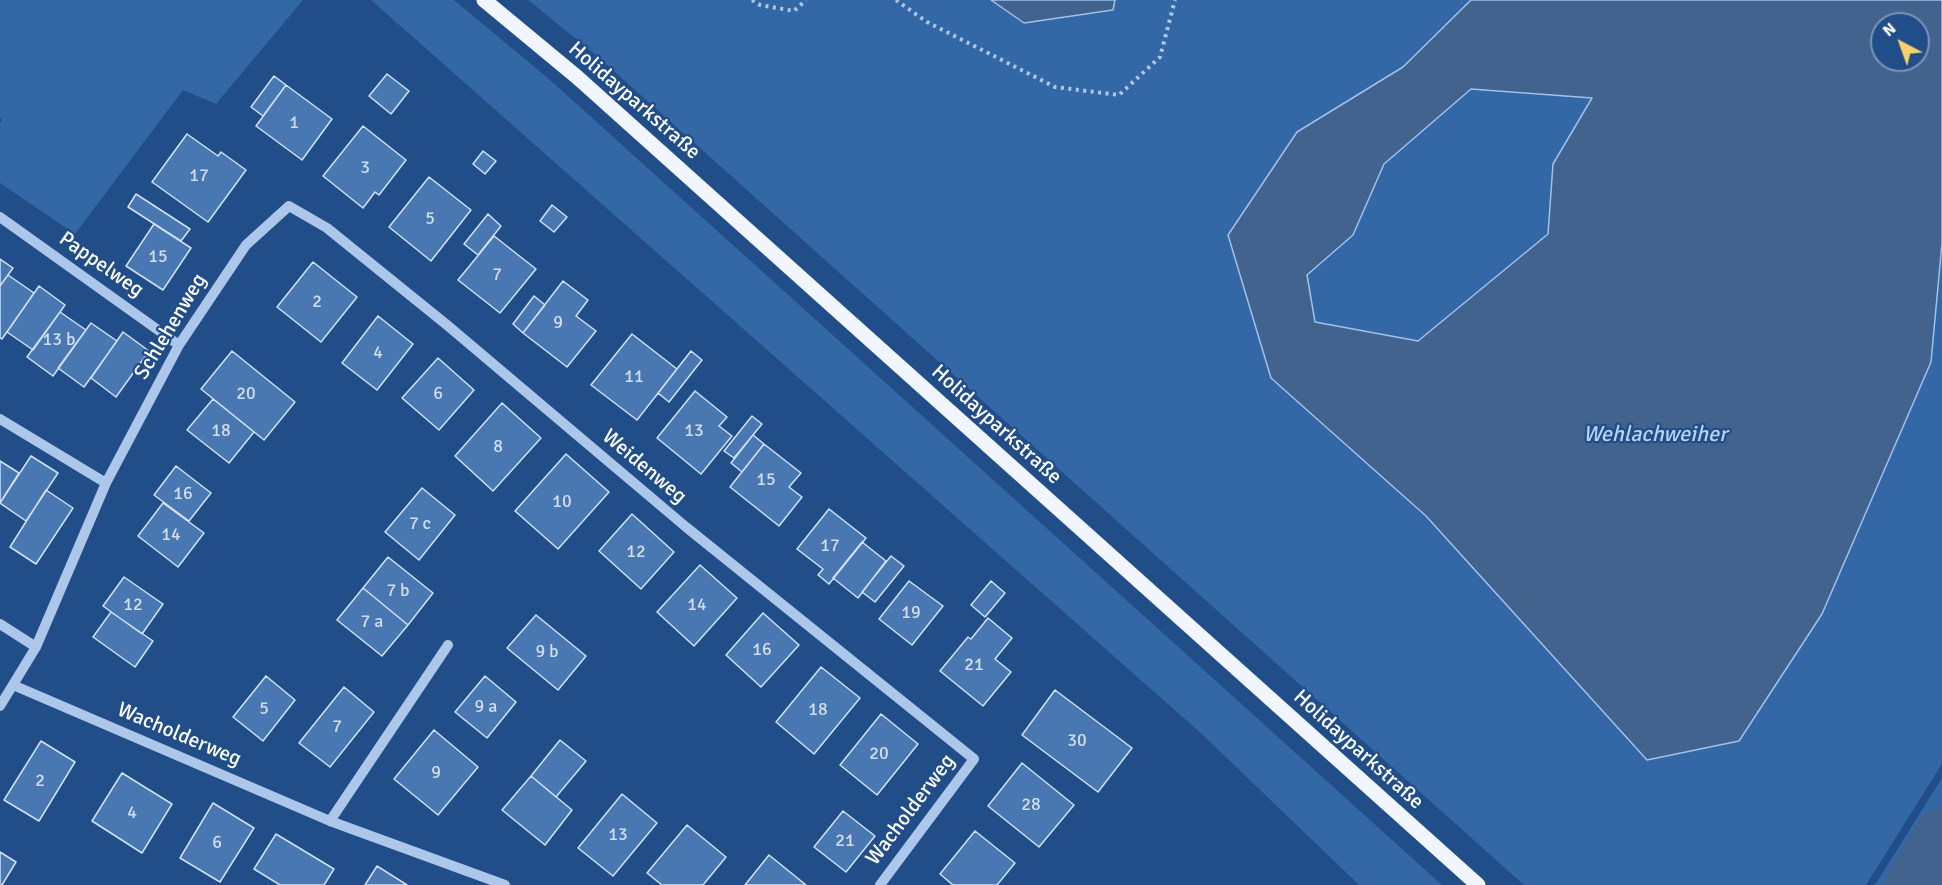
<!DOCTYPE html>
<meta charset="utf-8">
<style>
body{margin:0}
#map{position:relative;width:1942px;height:885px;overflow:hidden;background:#214d89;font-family:Signika,sans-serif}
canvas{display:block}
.north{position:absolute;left:1870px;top:12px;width:60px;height:60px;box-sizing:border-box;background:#214d89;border:2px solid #7a94b8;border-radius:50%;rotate:319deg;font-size:16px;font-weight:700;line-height:24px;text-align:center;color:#fff}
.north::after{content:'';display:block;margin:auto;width:21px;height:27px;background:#f7d16d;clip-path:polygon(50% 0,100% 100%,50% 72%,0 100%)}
</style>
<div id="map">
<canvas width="1942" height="885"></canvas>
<div class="north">N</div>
</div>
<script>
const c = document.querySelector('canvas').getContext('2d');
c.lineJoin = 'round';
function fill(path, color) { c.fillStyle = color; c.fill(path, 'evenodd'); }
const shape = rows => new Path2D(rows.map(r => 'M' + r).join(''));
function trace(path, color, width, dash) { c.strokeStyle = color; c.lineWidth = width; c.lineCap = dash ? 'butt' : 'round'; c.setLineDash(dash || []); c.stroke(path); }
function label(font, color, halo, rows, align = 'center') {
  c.font = font + ' Signika,sans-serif'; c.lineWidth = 4.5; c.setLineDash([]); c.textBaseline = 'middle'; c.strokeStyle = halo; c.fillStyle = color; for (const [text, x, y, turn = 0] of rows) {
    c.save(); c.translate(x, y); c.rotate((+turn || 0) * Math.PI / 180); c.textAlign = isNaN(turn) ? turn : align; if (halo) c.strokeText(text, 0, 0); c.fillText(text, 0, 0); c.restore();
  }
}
fill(shape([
 [0,0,303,0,216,104,183,90,75,234,0,183,0,123,2,120,0,118],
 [371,0,454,0,549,79,1442,885,1359,885,1204,736],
 [528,0,991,0,1024,23,1113,11,1115,0,1471,0,1403,67,1297,132,1271,378,1426,516,1931,362,1942,243,1942,764,1866,885,1524,885,597,56],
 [1471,89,1593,97,1553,164,1548,234,1418,341,1315,322,1307,275,1353,235,1384,164],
 [1942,778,1942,885,1875,885]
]), '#3467a6');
const water = shape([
 [991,0,1115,0,1113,10,1024,23,991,0],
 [1471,0,1942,0,1942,243,1931,362,1822,614,1739,741,1647,760,1426,516,1271,378,1228,235,1297,132,1403,67,1471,0],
 [1882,24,1918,24,1918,60,1882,60,1882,24],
 [1471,89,1592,98,1553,164,1548,234,1418,341,1315,322,1307,275,1353,235,1384,164,1471,89]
]);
fill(water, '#43638f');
trace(water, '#9fc2ec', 1.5);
trace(shape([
 [1912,885,1942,836]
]), '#43638f', 56);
const building = shape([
 [387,74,409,91,391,114,369,96,387,74],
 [274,76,286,85,263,116,251,107,274,76],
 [286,85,332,119,302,160,256,126,286,85],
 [363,126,406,160,379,195,375,192,363,208,323,176,363,126],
 [187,134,218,156,221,152,246,170,208,222,152,182,187,134],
 [483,151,496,161,485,174,473,164,483,151],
 [429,177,471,210,431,261,389,227,429,177],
 [136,194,190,229,181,241,128,207,136,194],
 [552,205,567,217,554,232,540,221,552,205],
 [488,214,501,226,478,255,464,244,488,214],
 [154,224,191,248,163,290,126,266,154,224],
 [494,236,536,269,500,313,458,280,494,236],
 [0,259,13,268,0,286,0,259],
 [313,262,357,297,321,342,277,307,313,262],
 [8,275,34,293,2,339,0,338,0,286,8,275],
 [563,281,588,300,576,316,596,331,567,367,523,333,563,281],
 [39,286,65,305,33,350,7,332,39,286],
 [534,296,545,305,523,333,513,324,534,296],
 [60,312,86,330,53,376,27,357,60,312],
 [378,316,413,344,377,390,342,363,378,316],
 [91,323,117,341,84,387,58,368,91,323],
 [123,332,149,351,116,397,91,378,123,332],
 [632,334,677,369,637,420,591,385,632,334],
 [232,351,295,402,264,440,201,389,232,351],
 [691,351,702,360,669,402,658,393,691,351],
 [438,358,474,390,439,430,402,398,438,358],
 [695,391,727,417,719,426,732,436,701,474,657,438,695,391],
 [213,399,254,432,229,463,187,430,213,399],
 [502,403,541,438,493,491,455,456,502,403],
 [752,416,762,424,734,458,724,451,752,416],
 [753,435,764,444,742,472,731,463,753,435],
 [764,444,801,473,789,487,802,497,779,526,730,487,764,444],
 [566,454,609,492,558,549,515,511,566,454],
 [31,456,58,473,26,521,0,503,31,456],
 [0,461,19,473,0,503,0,461],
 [176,466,211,493,189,521,154,495,176,466],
 [422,488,455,515,419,560,385,532,422,488],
 [46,490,73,508,36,564,10,547,46,490],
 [163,503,204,533,178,567,138,536,163,503],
 [829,509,866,538,829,584,818,575,823,569,797,549,829,509],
 [632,514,674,552,641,589,599,551,632,514],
 [862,542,886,561,858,598,833,578,862,542],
 [891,556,904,566,875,602,862,592,891,556],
 [388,557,433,593,408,625,363,588,388,557],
 [700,565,737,598,694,646,657,612,700,565],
 [124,577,163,604,142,634,103,606,124,577],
 [909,581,943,606,912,645,879,619,909,581],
 [991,581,1005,593,985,617,971,605,991,581],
 [363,588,408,625,382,656,337,620,363,588],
 [111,612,153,641,135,667,93,637,111,612],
 [763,613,799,645,761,687,726,655,763,613],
 [536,615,586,656,558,690,507,648,536,615],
 [988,618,1012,638,995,659,1011,672,983,706,940,671,968,637,971,639,988,618],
 [821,667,860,698,814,754,776,722,821,667],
 [266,676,295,700,263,741,233,717,266,676],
 [485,676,516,702,487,738,455,712,485,676],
 [344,687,374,712,330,767,299,743,344,687],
 [1055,690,1132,748,1098,792,1022,735,1055,690],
 [881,714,918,744,877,795,840,765,881,714],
 [434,730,478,767,438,815,394,779,434,730],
 [560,740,586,761,556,797,531,776,560,740],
 [41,741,75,762,39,821,4,800,41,741],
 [1022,763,1074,805,1039,847,988,806,1022,763],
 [122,773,172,804,142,853,92,821,122,773],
 [531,776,572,810,545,845,502,810,531,776],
 [622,794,657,823,613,876,578,848,622,794],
 [213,803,254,828,220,882,180,858,213,803],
 [843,811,875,836,846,872,814,847,843,811],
 [687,825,726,857,703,885,662,885,647,873,687,825],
 [975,831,1015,863,997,885,953,885,940,874,975,831],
 [276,834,334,869,324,885,280,885,254,869,276,834],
 [0,852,16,862,2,885,0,885,0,852],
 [769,855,806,885,745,885,769,855],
 [377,866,407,885,365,885,377,866]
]);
fill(building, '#4977b1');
trace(building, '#d0e2f8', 1.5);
trace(shape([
 [752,0,760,5,794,11,806,0],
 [896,0,927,22,1055,87,1119,95,1160,57,1175,0]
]), '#acc7ea', 4, [3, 4.5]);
trace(shape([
 [0,217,179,345],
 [0,419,106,483],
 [0,624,36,647],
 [13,685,330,821,505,885],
 [0,706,36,647,106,483,179,345,246,245,289,206,327,228,447,325,686,527,974,759,880,885],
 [330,821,448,645]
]), '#acc7ea', 10);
trace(shape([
 [484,0,577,77,1478,885]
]), '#f0f5fe', 15);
label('18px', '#d2ddec', null, [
 ["1",294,123],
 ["3",365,168],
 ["17",199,176],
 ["5",430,219],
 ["15",158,257],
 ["7",497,275],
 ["2",317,302],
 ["9",558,323],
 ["13 b",59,340],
 ["4",378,353],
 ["11",634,377],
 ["20",246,394],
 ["6",438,394],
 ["18",221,431],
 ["13",694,431],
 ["8",498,447],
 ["15",766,480],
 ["16",183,494],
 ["10",562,502],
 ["7 c",420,524],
 ["14",171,535],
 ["17",830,546],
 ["12",636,552],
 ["7 b",398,591],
 ["12",133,605],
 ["14",697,605],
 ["19",911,613],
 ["7 a",372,622],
 ["16",762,650],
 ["9 b",547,652],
 ["21",974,665],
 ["9 a",486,707],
 ["5",264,709],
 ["18",818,710],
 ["7",337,727],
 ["30",1077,741],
 ["20",879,754],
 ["9",436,773],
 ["2",40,781],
 ["28",1031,805],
 ["4",132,813],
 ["13",618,835],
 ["21",845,841],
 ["6",217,843]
]);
label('21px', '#fff', '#214d89', [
 ["Holidayparkstraße",634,101,41],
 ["Pappelweg",101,265,35],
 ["Schlehenweg",171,327,-59],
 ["Holidayparkstraße",996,425,42],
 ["Weidenweg",644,467,40],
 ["Wacholderweg",179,735,23],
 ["Holidayparkstraße",1358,750,42],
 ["Wacholderweg",911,810,-53]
]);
label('italic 22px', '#b7d2f2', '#214d89', [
 ["Wehlachweiher",1655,435]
]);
</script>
